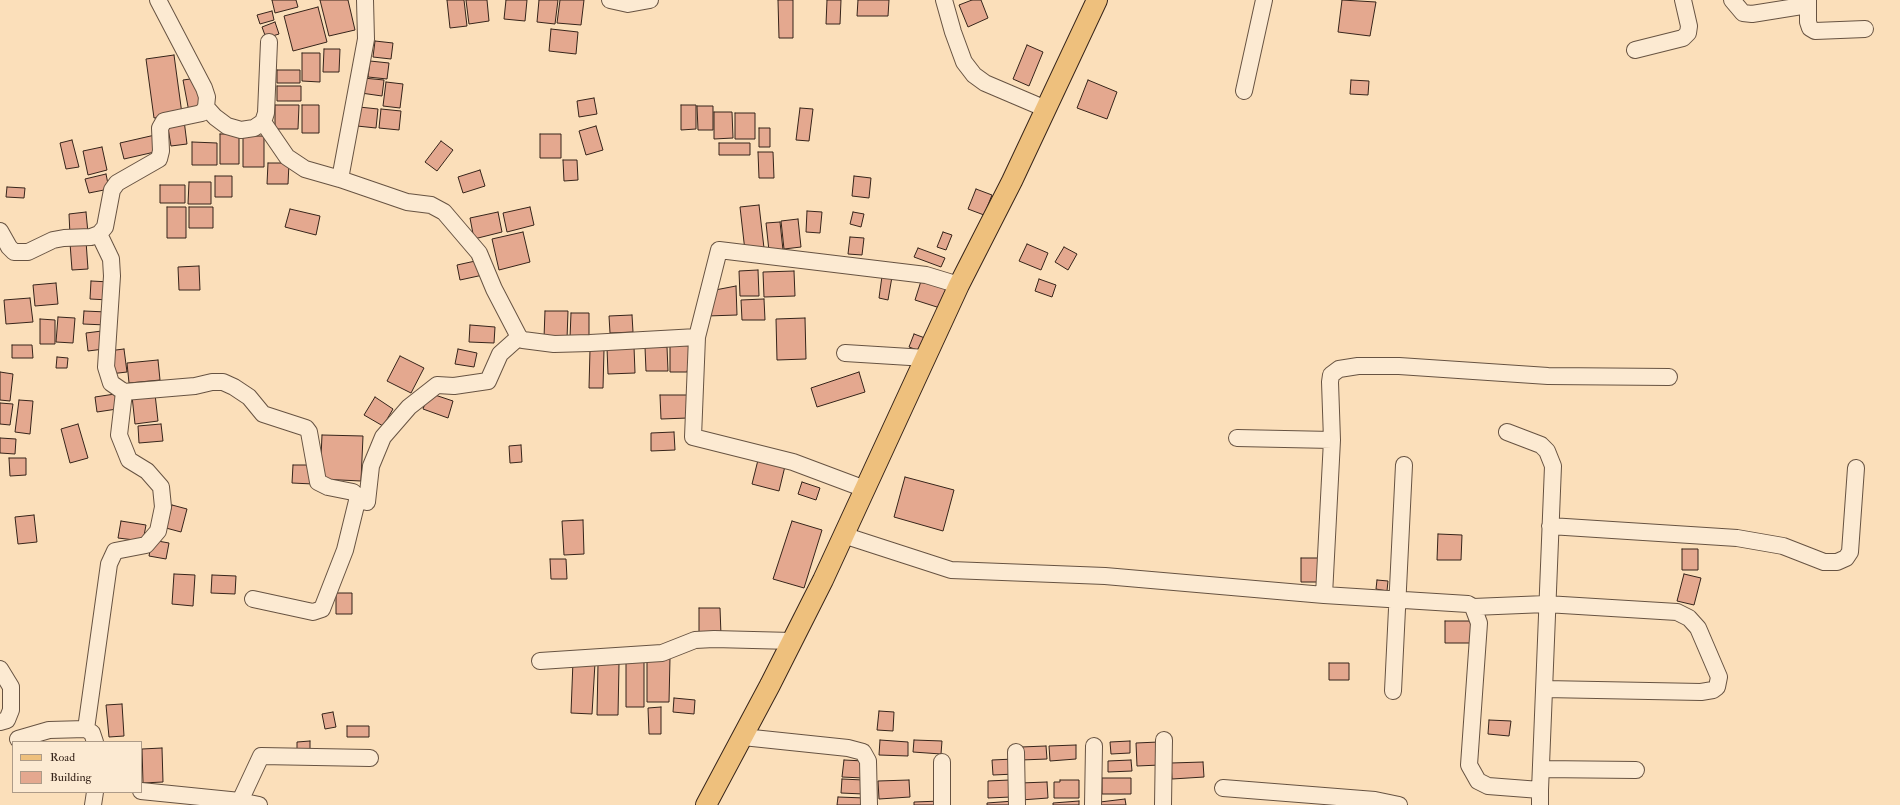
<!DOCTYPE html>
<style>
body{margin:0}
#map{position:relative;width:1900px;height:805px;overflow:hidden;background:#fbdfba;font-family:"IM FELL Double Pica",serif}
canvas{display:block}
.legend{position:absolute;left:12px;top:741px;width:130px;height:52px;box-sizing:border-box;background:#fcead2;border:1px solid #ad9b88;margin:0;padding:5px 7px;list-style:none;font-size:12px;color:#36241a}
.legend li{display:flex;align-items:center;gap:8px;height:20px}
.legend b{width:20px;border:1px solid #ad9b88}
</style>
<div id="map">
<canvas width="1900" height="805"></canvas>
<ul class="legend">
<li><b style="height:5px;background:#eec07d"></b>Road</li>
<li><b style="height:11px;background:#e4a88f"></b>Building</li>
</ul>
</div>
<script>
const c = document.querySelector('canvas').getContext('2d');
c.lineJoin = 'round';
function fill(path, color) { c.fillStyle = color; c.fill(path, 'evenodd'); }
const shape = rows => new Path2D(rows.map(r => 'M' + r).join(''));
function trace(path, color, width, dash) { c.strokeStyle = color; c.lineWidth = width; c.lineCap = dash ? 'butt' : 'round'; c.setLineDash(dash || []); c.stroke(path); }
const building = shape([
 [272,0,296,0,298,7,275,13,272,0],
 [320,0,348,0,355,30,329,36,320,0],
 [447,0,464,0,467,26,450,28,447,0],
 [466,0,487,0,489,21,469,24,466,0],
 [506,0,527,0,525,21,504,19,506,0],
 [539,0,558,0,555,24,537,22,539,0],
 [560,0,584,0,581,25,557,23,560,0],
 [778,0,793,0,793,38,779,38,778,0],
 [827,0,841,0,840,24,826,24,827,0],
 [858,0,889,0,888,16,857,16,858,0],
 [972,0,981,0,988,18,968,27,959,5,972,0],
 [1342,0,1376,2,1370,36,1338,32,1342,0],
 [318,7,327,42,293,51,284,16,318,7],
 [272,11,274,20,260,24,257,15,272,11],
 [275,22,279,34,266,38,262,27,275,22],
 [551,29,578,32,576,54,549,51,551,29],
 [375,41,393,43,391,59,373,57,375,41],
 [1027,45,1043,52,1029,86,1013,79,1027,45],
 [324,49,340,49,339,72,323,72,324,49],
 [302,53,320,53,320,82,302,81,302,53],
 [174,55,182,114,154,118,146,59,174,55],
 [370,61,389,63,387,79,368,77,370,61],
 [277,70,300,70,300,83,277,83,277,70],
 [198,78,203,109,189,112,183,80,198,78],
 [363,78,384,80,382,96,361,93,363,78],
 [1088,80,1117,92,1107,119,1077,108,1088,80],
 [1351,80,1369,81,1368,95,1350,94,1351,80],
 [386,82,403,84,400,108,383,106,386,82],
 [277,86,301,86,301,101,277,101,277,86],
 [594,98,597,114,579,117,577,101,594,98],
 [275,105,299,105,298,129,275,129,275,105],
 [302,105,319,105,319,133,302,133,302,105],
 [681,105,696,105,696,129,681,130,681,105],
 [697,106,713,106,713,130,698,130,697,106],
 [359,107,378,109,376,128,357,126,359,107],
 [800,108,813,109,809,141,796,140,800,108],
 [381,109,401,111,399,130,379,128,381,109],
 [714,112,732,112,733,138,714,139,714,112],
 [735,113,755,113,755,139,735,139,735,113],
 [184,120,187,144,171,146,167,122,184,120],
 [596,126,603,150,586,155,579,131,596,126],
 [759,128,770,128,770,147,759,147,759,128],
 [220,134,239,134,239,164,220,164,220,134],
 [540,134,561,134,561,158,540,158,540,134],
 [155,135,159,151,124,159,120,143,155,135],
 [243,136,264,136,264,167,243,167,243,136],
 [72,140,79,167,66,169,60,143,72,140],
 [441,141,453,150,437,171,425,162,441,141],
 [192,142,217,143,217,165,192,165,192,142],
 [719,143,750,143,750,155,719,155,719,143],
 [102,147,107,170,88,175,83,151,102,147],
 [758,152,773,152,774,178,759,178,758,152],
 [563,160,577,160,578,180,564,181,563,160],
 [268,163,289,163,288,184,267,184,268,163],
 [480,170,485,186,463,193,458,177,480,170],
 [106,174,109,189,89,193,85,179,106,174],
 [215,176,232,176,232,197,215,197,215,176],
 [854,176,871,178,869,198,852,196,854,176],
 [189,182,211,182,211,204,188,204,189,182],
 [160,185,185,185,185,203,160,203,160,185],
 [7,187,25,188,24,198,6,197,7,187],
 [976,189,992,195,984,215,968,209,976,189],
 [759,205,764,248,745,251,740,207,759,205],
 [167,207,186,207,186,238,167,238,167,207],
 [189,207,213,207,213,228,189,228,189,207],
 [530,207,534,225,507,232,503,213,530,207],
 [290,209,320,216,316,235,285,227,290,209],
 [807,211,822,212,820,233,806,232,807,211],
 [86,212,88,233,70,235,69,214,86,212],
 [498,212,502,232,474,239,470,218,498,212],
 [853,212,864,214,861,227,850,224,853,212],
 [798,219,801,247,784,249,781,221,798,219],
 [780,222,783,250,769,251,766,223,780,222],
 [523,232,530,262,499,270,492,239,523,232],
 [943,232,952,235,946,250,937,247,943,232],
 [850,237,864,238,862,255,848,254,850,237],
 [86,241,88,269,72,270,70,243,86,241],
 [1027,244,1048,253,1041,270,1019,261,1027,244],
 [1064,247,1077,254,1068,270,1055,262,1064,247],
 [918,248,945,258,941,267,914,257,918,248],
 [480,260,483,275,460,280,457,265,480,260],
 [199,266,200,290,179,290,178,267,199,266],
 [883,269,893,271,888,300,879,298,883,269],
 [758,270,759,296,740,296,739,271,758,270],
 [794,271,795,296,764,297,763,272,794,271],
 [922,278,948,287,940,308,915,300,922,278],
 [1039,279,1056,285,1052,297,1035,291,1039,279],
 [91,281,110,282,109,300,90,299,91,281],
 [56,283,58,304,35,306,33,285,56,283],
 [736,286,737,315,707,316,710,291,736,286],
 [30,298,33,322,6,324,4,300,30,298],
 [764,299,765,320,742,320,741,300,764,299],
 [84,311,107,312,106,325,83,324,84,311],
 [545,311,568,311,567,339,544,338,545,311],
 [571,313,589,313,589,339,570,338,571,313],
 [632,315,633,332,610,333,609,316,632,315],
 [58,317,75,318,73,343,56,342,58,317],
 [805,318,806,359,777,360,776,319,805,318],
 [40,319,55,320,55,344,40,344,40,319],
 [470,325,495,327,494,343,469,342,470,325],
 [102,331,104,349,88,351,86,333,102,331],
 [914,334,925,338,920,351,909,347,914,334],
 [693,343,687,372,670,372,670,344,693,343],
 [12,345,32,345,33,358,12,358,12,345],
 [634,347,635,373,608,374,607,348,634,347],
 [645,347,667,347,668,371,646,371,645,347],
 [124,349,127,372,110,374,108,351,124,349],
 [458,349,477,353,474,367,455,364,458,349],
 [590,350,604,350,603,388,589,388,590,350],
 [400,356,424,368,411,393,387,381,400,356],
 [57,357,68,358,67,368,56,368,57,357],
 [158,360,160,380,129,383,127,363,158,360],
 [0,372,13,374,10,401,0,400,0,372],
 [859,372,865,392,817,407,811,388,859,372],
 [429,393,453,401,448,418,423,409,429,393],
 [115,394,117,409,97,412,95,397,115,394],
 [155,394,158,421,135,424,132,396,155,394],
 [660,395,688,395,688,418,661,419,660,395],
 [375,397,393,409,383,426,364,415,375,397],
 [19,400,33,401,30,434,15,432,19,400],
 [0,403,13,404,10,425,0,424,0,403],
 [78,424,88,458,70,463,61,429,78,424],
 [161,424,163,441,139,443,138,426,161,424],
 [674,432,675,450,651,451,651,433,674,432],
 [322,435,363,436,361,481,320,479,322,435],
 [0,438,16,439,15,454,0,453,0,438],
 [521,445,522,462,510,463,509,446,521,445],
 [759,456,786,462,779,491,752,484,759,456],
 [9,458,26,458,26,475,10,476,9,458],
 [293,465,313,465,313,484,292,483,293,465],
 [905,477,954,490,943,531,894,517,905,477],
 [802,482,820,488,816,500,798,494,802,482],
 [172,505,187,509,181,532,166,528,172,505],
 [34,515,37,542,18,544,15,517,34,515],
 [583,520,584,554,564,555,562,521,583,520],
 [121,521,146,525,143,541,118,538,121,521],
 [792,521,822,530,804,588,773,579,792,521],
 [1438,534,1462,535,1461,560,1437,560,1438,534],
 [152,540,169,543,166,559,149,556,152,540],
 [1682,549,1698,549,1698,570,1682,570,1682,549],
 [1301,558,1324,558,1324,582,1301,582,1301,558],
 [550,559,566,559,567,579,551,579,550,559],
 [174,574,195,575,193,606,172,604,174,574],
 [1684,574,1701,578,1694,605,1677,601,1684,574],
 [212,575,236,576,235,594,211,593,212,575],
 [1377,580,1388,581,1387,591,1376,589,1377,580],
 [336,593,352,593,352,614,336,614,336,593],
 [699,608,720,608,721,635,699,635,699,608],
 [1445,621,1472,621,1472,643,1445,643,1445,621],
 [647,657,670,658,669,702,647,702,647,657],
 [573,661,595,663,592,714,571,713,573,661],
 [626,661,644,661,644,707,626,707,626,661],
 [1329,663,1349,663,1349,680,1329,680,1329,663],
 [598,664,619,664,618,715,597,715,598,664],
 [674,698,695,700,694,714,673,712,674,698],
 [122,704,124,736,109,737,106,705,122,704],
 [661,707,661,734,649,734,648,708,661,707],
 [879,711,894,712,893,731,877,730,879,711],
 [333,712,336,727,325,729,322,714,333,712],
 [1489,720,1511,721,1509,736,1488,734,1489,720],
 [347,726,369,726,369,737,347,737,347,726],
 [880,740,908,742,908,756,879,755,880,740],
 [914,740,942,741,941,754,913,752,914,740],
 [310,741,310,749,297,750,297,742,310,741],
 [1130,741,1130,753,1111,754,1110,742,1130,741],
 [1159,742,1160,765,1137,766,1136,743,1159,742],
 [1076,745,1076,759,1050,761,1049,746,1076,745],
 [1046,746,1047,759,1021,760,1021,747,1046,746],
 [162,748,163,782,143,783,142,749,162,748],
 [1014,759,1015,774,993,775,992,760,1014,759],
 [844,760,864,761,863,778,842,777,844,760],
 [1131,760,1132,771,1108,772,1108,761,1131,760],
 [1203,762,1204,777,1172,779,1171,763,1203,762],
 [1102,778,1131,778,1131,794,1102,794,1102,778],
 [842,779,863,780,863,794,841,793,842,779],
 [909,780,910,797,879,799,878,781,909,780],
 [1010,780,1011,797,988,798,988,781,1010,780],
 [1060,780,1079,780,1079,798,1054,798,1054,782,1060,782,1060,780],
 [1047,782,1048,798,1021,800,1020,783,1047,782],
 [838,797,865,798,864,805,837,805,838,797],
 [1125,799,1126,805,1100,805,1100,802,1125,799],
 [941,801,941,805,914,805,914,802,941,801],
 [1014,801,1014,805,987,805,987,803,1014,801],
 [1079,801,1079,805,1053,805,1053,803,1079,801]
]);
fill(building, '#e4a88f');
trace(building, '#36241a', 1);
const minor = shape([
 [610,0,628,4,650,0],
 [944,0,953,32,964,62,974,75,985,83,1046,109],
 [1732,0,1743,13,1752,14,1808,5],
 [1808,0,1808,22,1810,28,1815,31,1865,29],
 [1635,50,1683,38,1688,33,1689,26,1683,0],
 [1244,91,1264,0],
 [206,107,215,117,227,126,241,130,254,128,263,122,266,113,269,42],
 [263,122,287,157,305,169,340,179,407,202,431,205,444,212,479,253,494,289,519,337,523,340,554,344,590,343,697,337],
 [340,179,366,39,365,0],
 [0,231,9,247,14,252,28,252,53,240,64,238,91,237,99,234,105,227,112,190,117,183,159,159,161,151,160,128,164,121,202,113,206,107,207,97,204,88,158,0],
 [99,234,111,259,112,276,106,367,111,383,124,392,195,386,212,382,223,382,234,387,249,397,263,414,306,428,309,432,318,482,328,487,353,492,358,497,345,550,322,609,313,612,253,599],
 [845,353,926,358],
 [1507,432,1541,445,1547,451,1553,466,1540,790],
 [1237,438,1332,440],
 [865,489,793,462,693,437,697,337,719,250,926,275,959,285],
 [357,500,367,502,371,466,383,437,409,407,437,385,454,386,488,381,500,354,519,337],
 [1550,526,1737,538,1783,546,1824,562,1837,562,1846,558,1850,552,1856,468],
 [843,535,951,570,1105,576,1324,595,1468,604,1473,607,1479,623,1469,765,1478,781,1488,786,1540,790,1540,805],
 [1324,595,1332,440,1330,382,1331,375,1339,369,1358,366,1399,366,1548,376,1669,377],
 [1473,607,1546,604,1677,612,1689,618,1698,628,1719,677,1717,687,1713,690,1701,692,1545,689],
 [540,661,662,653,695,640,714,639,792,641],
 [0,669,11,687,11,710,7,720,0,722],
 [1393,691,1404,465],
 [86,729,109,564,115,551,146,545,158,531,163,507,161,487,147,471,129,460,119,435,124,392],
 [743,737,848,748,863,752,868,761,869,805],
 [18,739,49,730,86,729,92,733,95,742],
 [1016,752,1017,805],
 [942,762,942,805],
 [1541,769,1636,770],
 [1223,788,1375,800,1399,805],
 [141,791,240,801],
 [93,805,95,792],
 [259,805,240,801,261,756,370,758],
 [1093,805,1094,746],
 [1163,805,1164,740]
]);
const major = shape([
 [706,805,770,685,823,580,959,285,1012,181,1097,0]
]);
trace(minor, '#675342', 18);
trace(major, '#36241a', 22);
trace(minor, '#fcead2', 16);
trace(major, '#eec07d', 20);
</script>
